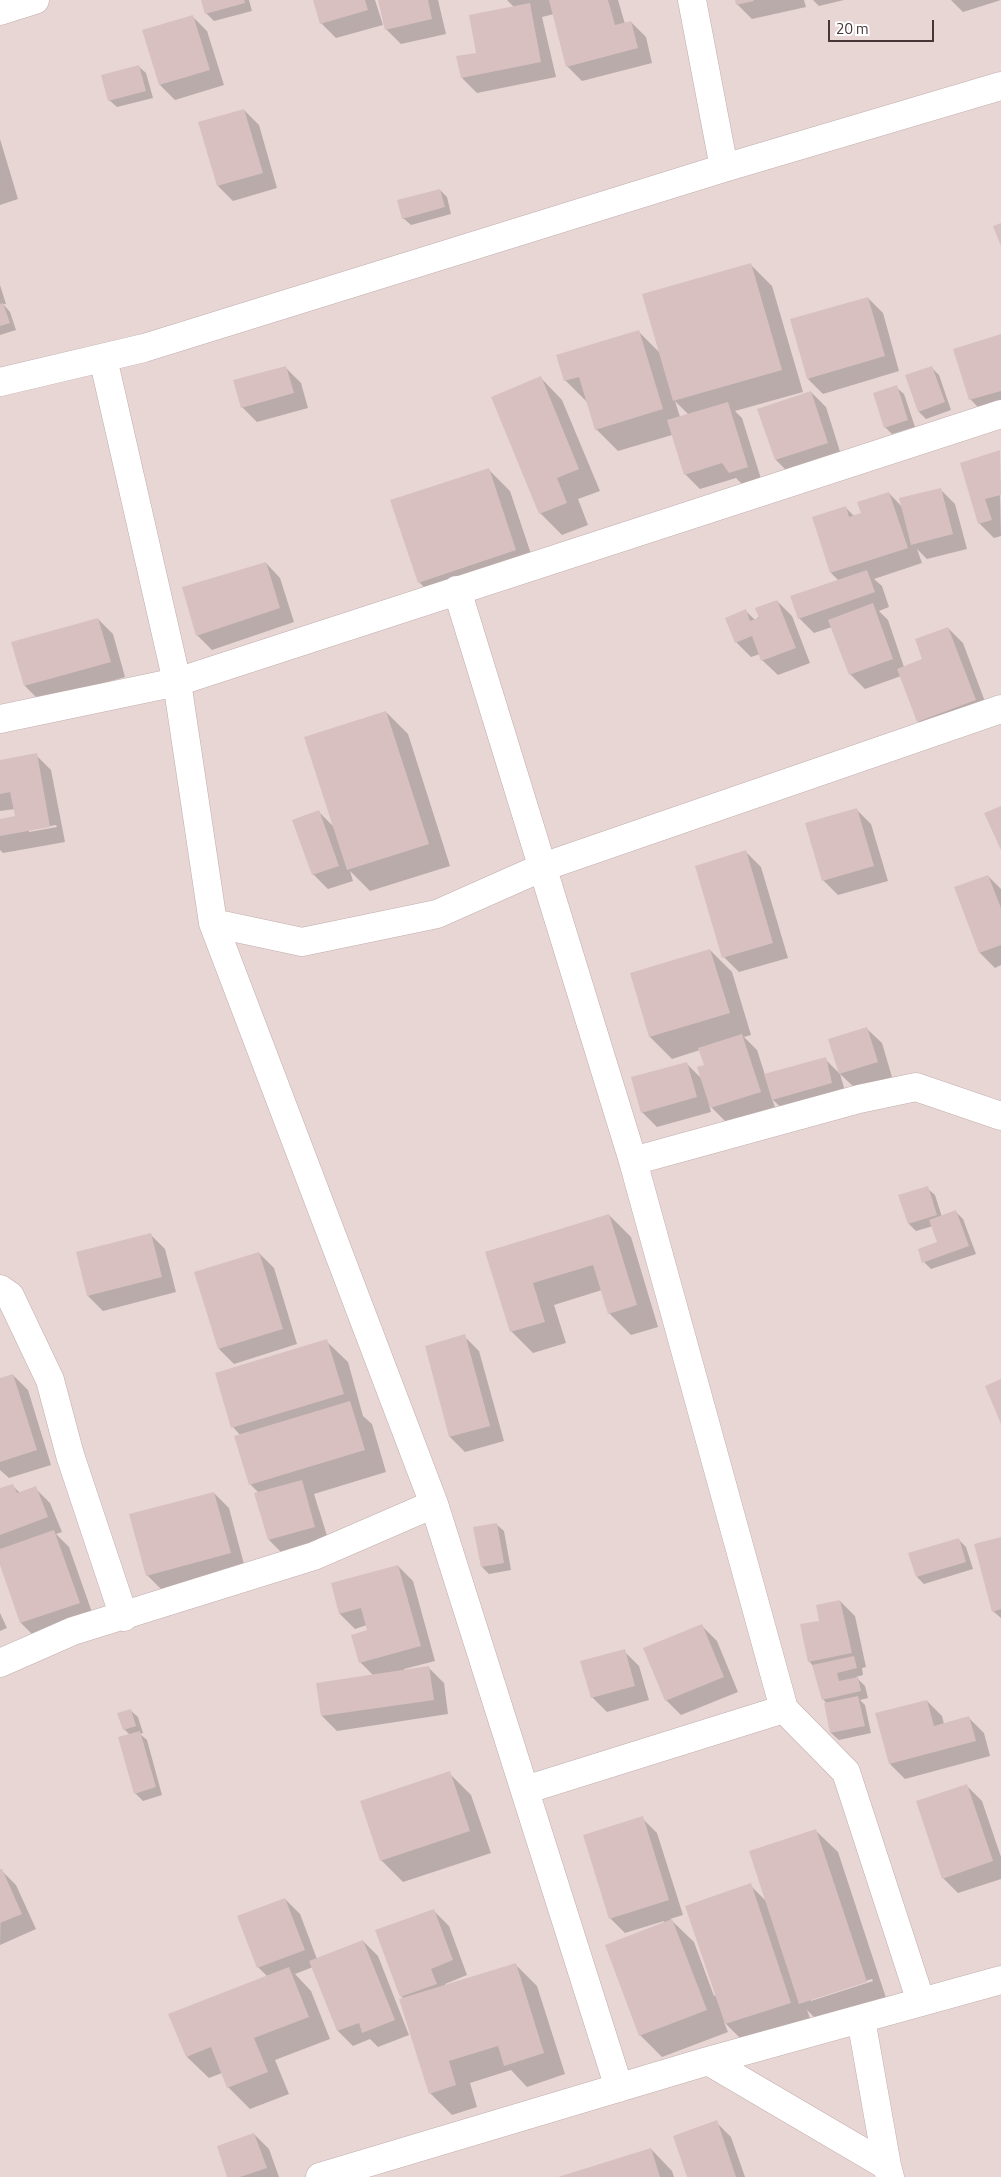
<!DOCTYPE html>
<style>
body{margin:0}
#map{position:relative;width:1001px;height:2177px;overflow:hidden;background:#f4e8e7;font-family:"Titillium Web",sans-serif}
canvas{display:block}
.scale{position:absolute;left:828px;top:20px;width:106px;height:22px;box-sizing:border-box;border:2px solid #473637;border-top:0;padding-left:6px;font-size:15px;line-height:18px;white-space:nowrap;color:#473637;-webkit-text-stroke:4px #fff;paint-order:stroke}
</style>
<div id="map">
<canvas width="1001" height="2177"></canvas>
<div class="scale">20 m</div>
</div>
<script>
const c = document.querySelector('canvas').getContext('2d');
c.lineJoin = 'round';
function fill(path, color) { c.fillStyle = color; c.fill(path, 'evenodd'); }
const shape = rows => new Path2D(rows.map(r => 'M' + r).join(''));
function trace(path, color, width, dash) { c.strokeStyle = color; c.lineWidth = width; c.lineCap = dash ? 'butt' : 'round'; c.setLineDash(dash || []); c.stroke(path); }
fill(shape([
 [0,0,1001,0,1001,2177,0,2177]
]), '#e8d6d5');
fill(shape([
 [203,0,249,0,252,11,214,21,206,13],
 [314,0,375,0,383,25,336,38,321,23],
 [379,0,438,0,446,34,401,44,386,29],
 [507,0,618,0,625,24,631,22,646,37,652,63,582,81,567,66,554,14,542,17,556,77,477,93,462,78,514,7],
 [736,0,804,0,806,7,752,19,737,4],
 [813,0,844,0,819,6],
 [951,0,1001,0,963,12],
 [192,16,207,31,224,85,175,100,160,85],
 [138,66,146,73,153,98,117,107,109,100],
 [244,110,259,125,277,188,233,201,218,186],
 [0,139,18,199,0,205],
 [440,190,447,197,451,214,411,225,403,218],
 [750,264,772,286,803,392,735,411,742,418,762,482,745,487,736,478,700,489,685,474,672,435,618,451,596,429,587,402,565,380,639,332,661,354],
 [675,401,689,415,680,417],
 [0,285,6,304,3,304,10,312,16,330,0,335],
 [868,298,883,313,899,371,823,394,808,379],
 [1001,335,1001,410,986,415,971,400,954,350],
 [931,367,939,375,951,410,926,419,919,412],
 [286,368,301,383,308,408,257,422,242,407],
 [541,378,562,400,600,491,578,499,588,525,562,535,540,513],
 [896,387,904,394,915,427,892,434,885,427],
 [811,392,826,407,842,458,791,475,776,460,759,410],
 [999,452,1001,536,994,538,979,523,961,464],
 [488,469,510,491,537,572,441,604,419,582],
 [940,489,955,504,967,549,927,559,917,549,922,563,874,579,882,586,889,607,879,611,888,620,904,667,924,660,948,628,963,643,990,715,933,736,918,721,901,676,865,689,850,674,832,627,814,633,799,618,839,581,831,573,813,518,845,507,854,516,862,514,889,493,902,507],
 [266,563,280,578,294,622,212,650,197,635],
 [777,601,792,616,810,663,778,675,762,660,760,654,751,657,736,642,746,611,755,620],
 [98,619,113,634,125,677,40,701,25,686,13,643],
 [386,712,408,734,450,866,370,891,350,871,353,881,328,889,313,874,319,812,334,827],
 [36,755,51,770,65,842,3,853,0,850,0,820,16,817,15,809,0,811,0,762],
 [56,825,57,827,29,832,29,830],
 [856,809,871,824,888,881,838,895,823,880],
 [746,852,761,867,788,958,739,972,724,957],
 [988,876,1001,889,1001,965,995,968,980,953],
 [710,950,732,972,751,1035,744,1037,757,1050,765,1075,825,1059,840,1074,866,1028,882,1043,892,1077,855,1088,840,1074,847,1098,788,1114,772,1099,775,1107,726,1122,709,1105,711,1112,657,1127,642,1112,687,1064,702,1079,705,1065,700,1050,672,1059,650,1037,631,974],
 [927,1188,935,1195,942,1217,956,1212,963,1219,976,1254,931,1269,924,1262,939,1243,933,1226,916,1231,909,1224,900,1196],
 [609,1215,631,1237,658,1327,631,1335,609,1313,602,1290,554,1305,566,1343,533,1353,511,1331,486,1252],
 [150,1234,165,1249,176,1292,103,1311,88,1296],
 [259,1253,274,1268,297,1344,234,1364,219,1349],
 [464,1336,479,1351,504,1441,465,1452,450,1437,426,1347],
 [326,1341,348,1362,363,1416,372,1424,386,1472,314,1494,329,1542,284,1555,269,1540,256,1494,259,1493,250,1484,241,1436,233,1427],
 [13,1375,28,1390,51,1465,9,1478,0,1470,0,1379],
 [12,1485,20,1493,35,1488,50,1503,62,1532,56,1534,69,1547,94,1618,36,1638,21,1623,0,1561,0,1490],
 [214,1493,229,1508,245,1568,162,1590,147,1575],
 [496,1524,504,1531,511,1570,489,1574,482,1567],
 [958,1539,966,1547,973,1569,924,1584,917,1577],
 [1001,1539,1001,1618,993,1611],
 [398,1566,413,1581,435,1661,404,1669,404,1671,429,1668,444,1683,448,1714,337,1731,322,1716,374,1676,360,1662,369,1631,367,1625,355,1629,340,1614,332,1584],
 [840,1601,855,1616,866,1667,862,1668,863,1675,856,1677,865,1686,868,1698,860,1700,865,1705,871,1733,839,1740,831,1733,827,1704,823,1699,813,1666,809,1661,821,1622],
 [0,1613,7,1628,0,1631],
 [702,1626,717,1641,738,1692,681,1715,666,1700],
 [624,1651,639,1666,649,1700,607,1712,592,1697],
 [927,1701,942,1716,944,1724,969,1718,984,1733,990,1756,905,1779,890,1764],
 [130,1710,138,1717,143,1733,140,1734,147,1740,162,1795,143,1801,135,1793,130,1735,124,1729],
 [449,1773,471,1795,491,1853,403,1882,381,1860],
 [967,1786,982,1801,1001,1857,1001,1879,958,1893,943,1878],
 [642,1818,657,1833,683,1915,670,1919,694,1942,714,1996,716,1995,750,1885,766,1901,816,1831,838,1852,888,2004,822,2025,807,2010,812,2024,748,2046,724,2022,728,2032,662,2057,640,2035,664,1921,625,1933,610,1918],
 [872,1979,873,1981,811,2001,811,1998],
 [1,1870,16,1885,36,1929,0,1945],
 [285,1899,300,1914,317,1959,363,1941,378,1956,409,2035,378,2047,370,2039,353,2046,338,2031,313,1967,295,1974,311,1991,330,2039,275,2060,289,2094,250,2109,228,2087,222,2073,209,2078,187,2057,268,1977,258,1967],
 [434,1911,449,1926,467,1975,445,1984,446,1986,515,1964,537,1986,565,2074,527,2087,511,2070,470,2083,477,2107,452,2115,430,2093,403,1999,377,1931],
 [716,2122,731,2137,745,2177,688,2177],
 [254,2134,269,2149,279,2177,229,2177],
 [651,2149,672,2171,674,2177,561,2177]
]), '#0003');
fill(shape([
 [201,0,244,0,245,3,205,14],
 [313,0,365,0,368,10,320,24],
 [378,0,428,0,432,19,385,30],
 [549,0,608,0,615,25,631,21,638,48,566,67],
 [735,0,753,0,754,1,736,5],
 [530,3,541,62,461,78,456,56,476,53,469,15],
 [193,15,210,70,159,85,142,30],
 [139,65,146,91,108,101,101,75],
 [244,109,263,173,217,186,198,122],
 [440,189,445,207,402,219,397,200],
 [1001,223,1001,246,993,226],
 [751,263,782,370,673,401,642,294],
 [868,297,885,356,807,379,790,319],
 [3,303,10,323,0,326,0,304],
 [639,330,663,409,595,430,579,377,564,381,556,355],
 [1001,334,1001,391,969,400,953,349],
 [286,366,294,393,241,408,233,380],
 [932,366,945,402,918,412,905,375],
 [541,376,579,469,557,478,567,503,539,514,491,397],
 [897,385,908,420,884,428,873,393],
 [811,391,828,443,775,460,757,409],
 [728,402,748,467,729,473,722,463,684,475,667,420],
 [1000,450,1001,495,985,499,992,520,978,524,960,463],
 [489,468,516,550,418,583,390,500],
 [941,488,953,534,911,545,899,498],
 [889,492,908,548,830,573,812,517,846,506,849,517,861,513,857,502],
 [266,562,280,608,196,636,182,587],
 [867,570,875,592,798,619,790,596],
 [777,600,796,648,761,661,752,636,735,643,725,618,746,609,750,621,759,618,755,608],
 [873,603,893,659,849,675,828,620],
 [98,618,111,662,24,686,11,642],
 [948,627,976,700,917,722,897,669,922,659,915,639],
 [386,711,429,844,347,870,304,737],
 [37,753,50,827,0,836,0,819,15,816,10,792,0,794,0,760],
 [1001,806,1001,850,984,813],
 [857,808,874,866,822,881,805,823],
 [319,810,339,866,312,875,292,820],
 [746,850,773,943,722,958,695,866],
 [988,875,1001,908,1001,945,979,953,954,887],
 [710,949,730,1013,649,1037,630,973],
 [867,1027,878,1062,839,1074,828,1039],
 [742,1034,761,1092,710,1108,697,1067,704,1065,698,1048],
 [826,1057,832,1083,772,1100,764,1074],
 [687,1062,697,1097,641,1113,631,1077],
 [928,1186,937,1215,908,1224,898,1195],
 [956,1210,969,1246,922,1263,918,1249,937,1242,929,1220],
 [609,1214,637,1305,608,1314,593,1265,533,1283,545,1322,510,1332,485,1252],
 [151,1233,162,1277,87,1296,76,1252],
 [259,1252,283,1329,218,1349,194,1272],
 [465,1334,490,1426,449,1437,425,1346],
 [327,1339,344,1394,231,1428,215,1373],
 [13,1374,37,1450,0,1462,0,1378],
 [1001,1379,1001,1424,985,1386],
 [350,1401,365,1450,249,1485,234,1436],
 [302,1480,315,1527,268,1540,254,1493],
 [13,1484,17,1493,36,1486,48,1517,0,1535,0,1488],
 [214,1492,231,1553,146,1576,129,1514],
 [497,1523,504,1563,481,1567,473,1527],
 [54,1530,80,1603,20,1623,0,1565,0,1549],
 [1001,1537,1001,1609,992,1612,974,1544],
 [959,1538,966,1562,916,1577,908,1553],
 [398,1565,421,1646,359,1663,351,1635,367,1630,361,1608,339,1614,331,1583],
 [840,1600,852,1653,808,1662,800,1624,819,1621,816,1605],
 [702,1624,724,1677,665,1701,643,1648],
 [625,1649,635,1686,591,1698,580,1661],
 [854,1656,857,1668,837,1673,839,1681,858,1677,861,1691,822,1700,812,1665],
 [429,1666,434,1700,321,1716,316,1683],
 [858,1696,865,1726,830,1733,824,1703],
 [927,1700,934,1726,969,1716,976,1741,889,1764,875,1713],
 [131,1709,136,1726,123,1730,117,1713],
 [140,1731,156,1787,134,1794,118,1737],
 [450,1771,470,1831,380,1861,360,1801],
 [967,1784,993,1861,942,1879,916,1801],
 [643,1816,669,1900,609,1919,583,1835],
 [816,1829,867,1982,799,2004,749,1851],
 [0,1869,2,1869,22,1914,0,1923],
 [751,1883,791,2003,725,2024,685,1906],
 [285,1898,305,1950,257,1968,237,1916],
 [434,1909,453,1960,431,1969,437,1984,400,1997,375,1930],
 [672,1919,707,2010,639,2036,605,1945],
 [363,1940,395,2020,362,2033,359,2023,337,2031,309,1961],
 [516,1963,544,2053,504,2066,498,2046,449,2061,456,2085,429,2094,399,1999],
 [289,1967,309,2017,254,2038,268,2072,227,2088,211,2047,186,2057,168,2014],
 [717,2120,736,2177,687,2177,673,2136],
 [254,2133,267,2168,240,2177,227,2177,217,2146],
 [651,2148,660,2177,558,2177]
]), '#d8c0c1');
const street = shape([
 [692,0,724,168],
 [0,11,35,0],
 [103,358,177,682,213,923,434,1504,619,2088],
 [0,382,144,348,724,168,1001,86],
 [457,590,633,1161,784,1709],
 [0,719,177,682,1001,414],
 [213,923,302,942,437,914,543,867,1001,709],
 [633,1161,859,1099,916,1087,1001,1116],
 [0,1289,10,1296,50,1380,70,1455,124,1617],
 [0,1663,73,1631,314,1556,434,1504],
 [525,1790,784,1709,846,1772,921,2002],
 [861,2019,887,2166],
 [708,2061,1001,1980],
 [320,2177,708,2061,887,2166,890,2177]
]);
trace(street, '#c2adad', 29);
trace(street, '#fff', 28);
</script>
